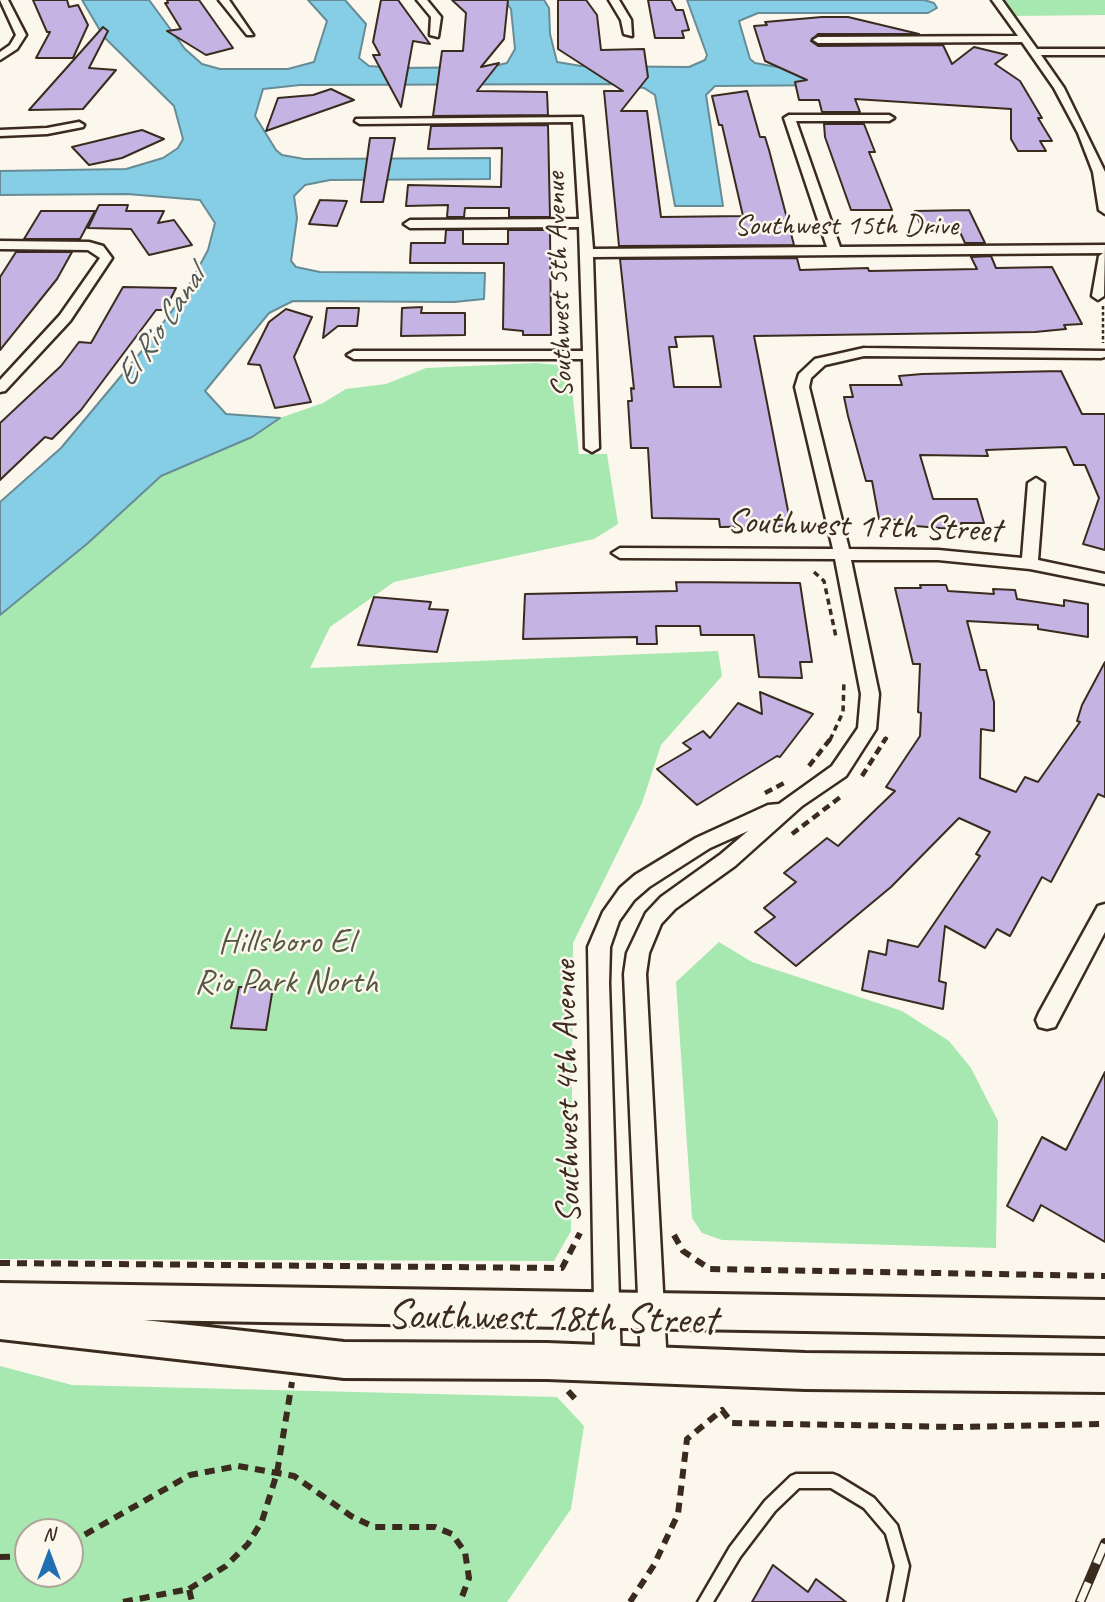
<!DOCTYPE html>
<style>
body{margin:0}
#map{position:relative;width:1105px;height:1602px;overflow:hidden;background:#fbf7ec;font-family:Caveat,sans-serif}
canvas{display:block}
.north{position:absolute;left:14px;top:1518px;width:70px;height:70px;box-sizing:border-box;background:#fbf7ec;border:2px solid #aea59a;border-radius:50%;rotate:0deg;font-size:19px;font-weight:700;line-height:28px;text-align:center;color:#3b2a1e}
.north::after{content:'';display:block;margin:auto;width:24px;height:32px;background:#1f6fb2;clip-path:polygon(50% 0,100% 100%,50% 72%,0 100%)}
</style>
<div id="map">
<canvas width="1105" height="1602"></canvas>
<div class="north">N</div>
</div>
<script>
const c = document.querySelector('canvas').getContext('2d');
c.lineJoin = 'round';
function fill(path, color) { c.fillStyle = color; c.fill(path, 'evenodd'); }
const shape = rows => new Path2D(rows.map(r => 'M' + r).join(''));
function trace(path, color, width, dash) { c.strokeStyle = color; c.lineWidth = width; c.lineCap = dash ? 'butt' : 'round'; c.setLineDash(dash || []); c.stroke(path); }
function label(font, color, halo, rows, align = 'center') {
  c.font = font + ' Caveat,sans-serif'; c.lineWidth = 5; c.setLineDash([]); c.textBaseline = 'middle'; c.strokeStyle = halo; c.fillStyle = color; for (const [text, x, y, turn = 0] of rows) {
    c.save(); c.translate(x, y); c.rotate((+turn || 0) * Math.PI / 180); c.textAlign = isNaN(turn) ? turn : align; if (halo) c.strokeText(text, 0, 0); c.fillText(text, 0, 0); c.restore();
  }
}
fill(shape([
 [1002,0,1105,0,1105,15,1012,16],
 [536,363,557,365,570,372,579,454,607,454,618,524,594,539,394,582,330,627,310,668,718,651,722,676,661,745,642,803,573,943,571,1231,554,1261,0,1259,0,615,88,543,161,476,252,437,280,418,323,403,346,389,386,384,426,368],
 [719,942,752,962,902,1011,949,1041,971,1068,998,1121,996,1248,722,1240,702,1233,692,1218,676,982],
 [0,1366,72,1385,557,1397,584,1426,571,1509,507,1602,0,1602],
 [28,1532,70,1532,70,1574,28,1574]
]), '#a7e7b0');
const water = shape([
 [82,0,149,0,185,49,202,64,220,69,288,69,314,62,327,21,308,0,345,0,366,24,359,58,369,66,398,68,490,67,507,63,515,49,511,9,504,0,544,0,549,8,550,34,557,62,581,66,689,67,705,60,707,55,687,0,924,0,934,3,937,8,928,13,758,13,739,21,750,59,755,63,777,67,957,66,977,84,715,86,706,95,723,206,675,206,655,95,644,88,613,84,300,85,263,89,255,116,276,150,282,155,304,159,490,158,490,179,330,180,305,185,294,196,297,218,291,261,296,267,320,272,485,273,484,299,454,302,293,301,269,313,205,391,226,414,280,418,252,437,161,476,88,543,0,615,0,502,61,448,146,346,185,293,208,250,215,223,200,200,127,194,0,195,0,171,126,169,163,158,178,148,183,139,174,106,104,37,82,0]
]);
fill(water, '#85cee6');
trace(water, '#678c96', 2);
const building = shape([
 [33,0,67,0,69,7,78,5,88,25,73,58,36,58,50,32,47,32,33,0],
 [167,0,199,0,233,48,206,55,167,31,181,29,165,3,168,3,167,0],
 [381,0,398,0,430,44,413,41,401,107,373,55,380,55,373,42,381,0],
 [452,0,508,0,504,39,481,67,499,63,477,91,547,92,548,115,433,116,442,51,463,51,466,13,452,0],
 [558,0,586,0,597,15,601,50,644,49,648,77,621,111,647,111,661,217,743,216,722,125,719,125,712,96,747,91,760,137,765,137,769,150,794,245,619,246,604,91,623,91,558,49,558,0],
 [648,0,671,0,676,10,683,10,689,30,682,31,684,38,655,38,648,0],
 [822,17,848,17,919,34,818,34,811,41,818,46,943,45,952,64,974,47,1007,55,995,64,1020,81,1042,118,1038,118,1052,141,1040,141,1046,151,1018,151,1011,139,1011,109,855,99,860,112,822,112,819,100,799,100,795,82,807,80,765,61,754,26,767,25,765,22,822,17],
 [103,27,108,31,89,68,116,70,83,109,29,110,103,27],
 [331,89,354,100,266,131,278,98,313,95,331,89],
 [824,124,864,124,875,152,869,152,892,210,851,210,825,137,824,124],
 [548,125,550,217,509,217,509,208,465,208,464,217,447,217,448,205,406,206,408,185,501,187,502,148,428,149,431,126,548,125],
 [142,130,164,139,122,158,89,165,72,147,142,130],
 [370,138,395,138,383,202,361,202,370,138],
 [320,200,347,201,337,226,309,224,320,200],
 [99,205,128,205,126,211,164,211,158,223,174,220,192,245,149,255,131,229,88,228,99,205],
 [969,210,985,243,965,243,959,230,923,231,915,211,969,210],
 [41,211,95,211,80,239,24,239,41,211],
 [446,230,463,230,463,244,508,244,508,230,550,230,551,335,523,335,523,331,503,329,504,263,410,263,411,243,445,243,446,230],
 [16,252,72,252,57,279,0,350,0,277,16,252],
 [991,256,996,268,1052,267,1082,324,1064,325,1066,329,1035,332,754,336,791,526,720,527,719,519,652,518,648,448,631,448,628,401,632,401,631,388,634,389,620,259,797,258,800,270,868,268,869,271,977,269,971,257,991,256],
 [713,336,721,387,674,387,669,347,677,347,675,337,713,336],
 [123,287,176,288,165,310,156,310,81,410,52,439,45,437,0,480,0,423,61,366,79,342,91,343,123,287],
 [422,307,421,313,465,313,465,335,401,336,402,308,422,307],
 [327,308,359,308,357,326,338,326,323,338,327,308],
 [286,309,312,317,294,357,311,402,275,408,260,365,248,364,269,322,286,309],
 [1061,371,1082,414,1105,414,1105,550,1083,544,1099,498,1085,465,1074,465,1066,447,986,450,988,456,920,455,933,499,977,499,984,523,961,523,962,529,940,528,903,525,901,520,879,519,872,481,866,481,848,416,844,397,853,397,850,385,902,385,899,376,922,374,1061,371],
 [676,582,800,583,812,662,800,662,802,678,759,677,754,635,701,635,700,626,656,626,657,644,637,644,637,637,523,639,525,594,677,591,676,582],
 [920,585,946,585,948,591,994,594,993,589,1015,590,1017,599,1064,606,1064,600,1088,604,1088,637,1038,629,1038,625,967,621,980,670,986,670,994,702,994,731,981,729,980,778,1016,792,1025,777,1038,782,1080,722,1077,721,1082,705,1105,662,1105,797,1098,794,1051,882,1042,877,1010,936,997,929,985,948,945,926,939,981,946,983,943,1009,862,990,869,951,886,955,888,940,918,947,980,856,976,854,990,832,959,818,891,887,796,966,755,932,775,917,764,908,796,882,784,873,827,838,838,846,895,791,886,787,920,736,921,713,918,712,920,664,913,664,895,588,921,588,920,585],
 [374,597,431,602,429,609,448,610,437,652,358,645,374,597],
 [760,692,813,714,780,757,777,756,697,805,657,769,691,749,683,743,703,731,710,738,738,703,762,714,760,692],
 [239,987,273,987,266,1030,231,1028,239,987],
 [1105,1072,1105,1242,1041,1205,1033,1221,1007,1206,1042,1137,1066,1150,1105,1072],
 [773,1565,808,1592,816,1579,846,1602,752,1602,773,1565]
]);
fill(building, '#c5b3e4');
trace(building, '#3b2a1e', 2);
const lane = shape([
 [796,1474,833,1474,838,1476,874,1498,897,1525,909,1566,902,1602,888,1602,895,1566,886,1534,864,1508,831,1488,799,1488,775,1511,740,1557,713,1602,698,1602,730,1547,765,1501,791,1476,796,1474]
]);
const street = shape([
 [0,0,8,0,26,35,17,49,0,60,0,52,10,45,16,35,0,0],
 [219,0,229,0,253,35,247,35,219,0],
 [417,0,427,0,441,17,438,37,430,35,431,17,417,0],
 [609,0,619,0,631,20,632,36,624,34,621,20,609,0],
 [992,0,1002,0,1037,49,1105,49,1105,55,1041,55,1064,88,1105,172,1105,214,1099,210,1093,172,1078,133,1054,88,1022,42,818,43,813,40,818,37,1018,36,992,0],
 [789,115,889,115,894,118,889,121,796,121,840,247,1105,245,1104,296,1098,300,1092,296,1099,256,1103,253,593,257,599,448,592,452,585,448,583,359,354,359,347,355,354,351,583,351,579,227,410,228,404,224,410,220,579,219,573,122,360,124,355,121,356,119,582,117,593,249,827,247,784,118,789,115],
 [79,122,84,125,83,127,47,134,0,136,0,130,47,128,79,122],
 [0,241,89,242,103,246,112,258,70,321,5,391,0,392,0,380,60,315,100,258,88,250,0,249,0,241],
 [864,348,1105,351,1105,357,1101,358,864,356,825,365,811,378,809,387,849,549,938,550,1022,558,1028,483,1036,478,1044,483,1038,560,1105,574,1105,584,1030,569,938,560,851,560,879,694,876,729,846,776,802,806,735,866,675,909,661,924,649,953,646,974,667,1365,663,1374,654,1378,645,1374,641,1365,624,974,627,953,646,913,661,897,721,854,748,831,710,848,649,887,634,900,619,921,610,947,609,983,621,1363,617,1372,608,1376,599,1372,595,1363,588,947,603,912,620,888,635,875,696,838,768,805,779,804,832,766,858,728,861,694,835,559,620,558,612,553,620,548,833,549,795,387,799,374,815,359,864,348],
 [1105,904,1105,932,1055,1027,1047,1029,1039,1027,1036,1020,1039,1013,1098,906,1105,904]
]);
const secondary = shape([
 [0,1283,1105,1300,1105,1336,144,1320,344,1342,547,1343,805,1353,1105,1356,1105,1392,805,1389,547,1379,344,1378,0,1339,0,1283]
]);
trace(lane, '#3b2a1e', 5);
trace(street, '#3b2a1e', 5);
trace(secondary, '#3b2a1e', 6);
trace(shape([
 [1103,306,1103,343]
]), '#3b2a1e', 2.5, [3.5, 2.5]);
trace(shape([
 [814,572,824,581,836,637],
 [830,740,843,712,844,680],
 [885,740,887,737]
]), '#3b2a1e', 3.5, [6, 4.5]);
trace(shape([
 [809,766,831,738],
 [862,776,886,738],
 [765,793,788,781],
 [792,834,843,795]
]), '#3b2a1e', 4.5, [8, 5]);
trace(shape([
 [674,1235,683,1251,710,1269,1105,1276],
 [0,1263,562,1268,580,1233],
 [568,1391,579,1403],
 [70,1543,190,1475,238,1466,294,1476,351,1516,374,1527,435,1527,452,1534,465,1552,469,1578,460,1602],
 [0,1557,28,1556],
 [189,1589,226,1566,248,1544,262,1521,277,1473,292,1382],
 [123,1602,189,1589,192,1602],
 [630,1602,654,1565,678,1514,687,1439,722,1410,732,1423,957,1427,1105,1424]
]), '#3b2a1e', 6, [10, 7]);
fill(lane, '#fbf7ec');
fill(street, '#fbf7ec');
fill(secondary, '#fbf7ec');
const rail = shape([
 [1080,1602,1105,1543]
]);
trace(rail, '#3b2a1e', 10);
trace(rail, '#fbf7ec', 7, [21]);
label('30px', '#3b2a1e', '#fbf7ec', [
 ["Southwest 15th Drive",846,226],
 ["Southwest 5th Avenue",560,285,-92]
]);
label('italic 32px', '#515b5a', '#fbf7ec', [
 ["El Rio Canal",161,328,-56]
]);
label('35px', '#3b2a1e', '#fbf7ec', [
 ["Southwest 17th Street",864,527,2],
 ["Southwest 4th Avenue",568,1092,-91]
]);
label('35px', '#565942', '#fbf7ec', [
 ["Hillsboro El",286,943],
 ["Rio Park North",286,983]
]);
label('42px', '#3b2a1e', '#fbf7ec', [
 ["Southwest 18th Street",552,1319,1]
]);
</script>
